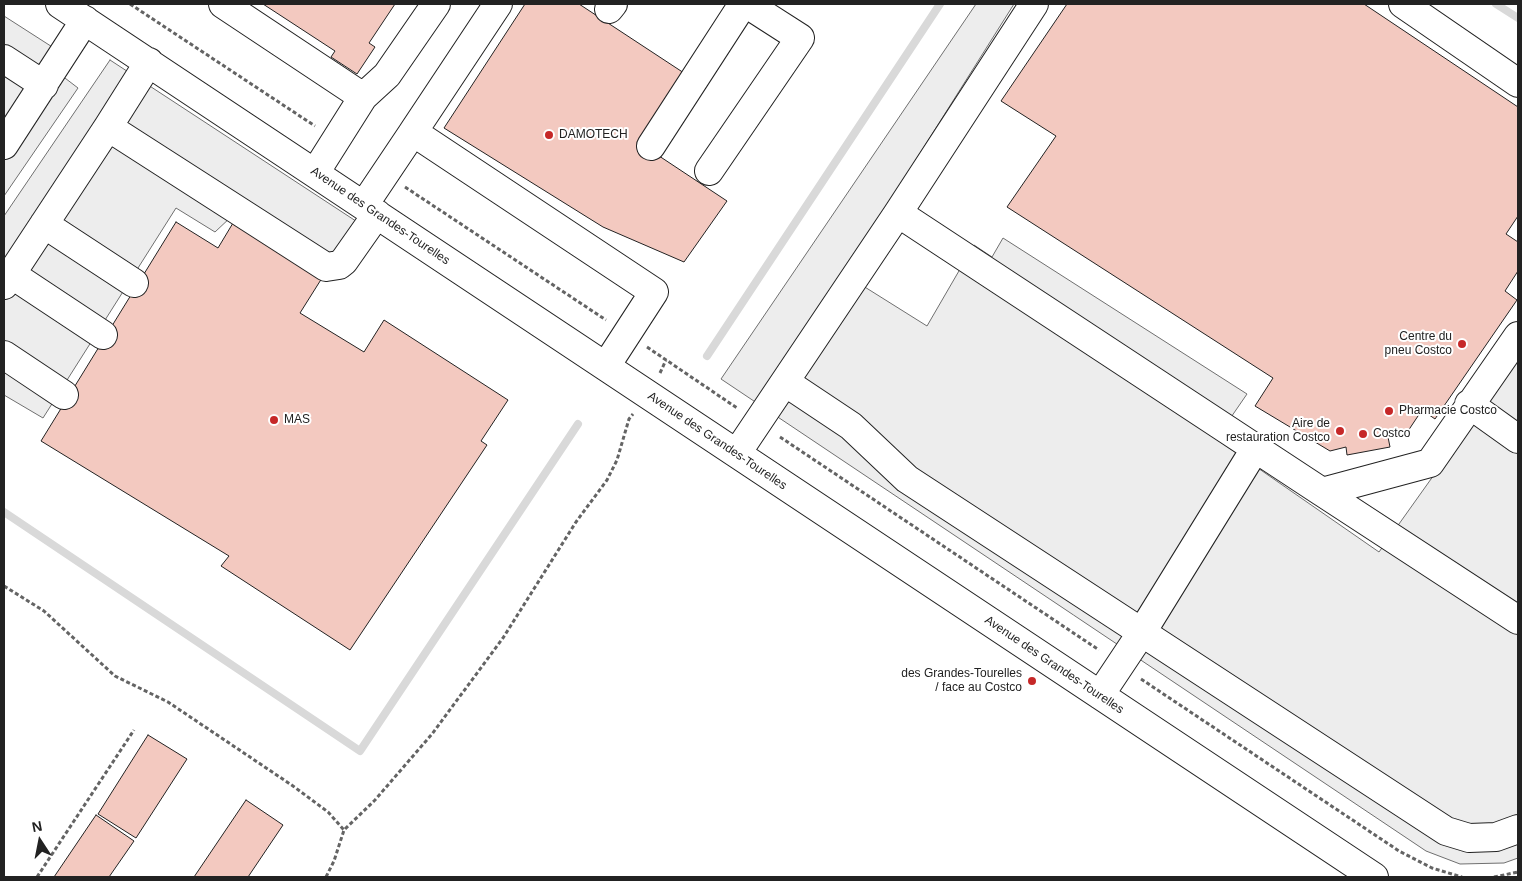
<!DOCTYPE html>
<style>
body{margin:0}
#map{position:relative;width:1522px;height:881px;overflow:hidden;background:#fff;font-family:Helvetica,sans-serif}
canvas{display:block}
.frame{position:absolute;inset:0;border:5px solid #222;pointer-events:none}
.north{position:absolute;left:15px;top:816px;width:50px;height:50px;-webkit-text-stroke:4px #fff;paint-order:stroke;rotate:349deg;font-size:14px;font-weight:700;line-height:20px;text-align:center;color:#222}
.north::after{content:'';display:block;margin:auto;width:18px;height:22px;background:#222;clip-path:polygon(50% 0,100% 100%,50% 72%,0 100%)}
</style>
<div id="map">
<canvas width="1522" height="881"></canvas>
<div class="frame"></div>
<div class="north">N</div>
</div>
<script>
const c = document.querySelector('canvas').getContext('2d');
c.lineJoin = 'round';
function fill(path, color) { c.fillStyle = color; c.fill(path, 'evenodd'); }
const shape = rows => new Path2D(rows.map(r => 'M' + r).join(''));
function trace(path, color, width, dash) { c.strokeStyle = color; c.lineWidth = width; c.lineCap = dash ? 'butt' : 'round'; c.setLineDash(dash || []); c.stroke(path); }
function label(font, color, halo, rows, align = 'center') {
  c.font = font + ' Helvetica,sans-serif'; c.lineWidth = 4; c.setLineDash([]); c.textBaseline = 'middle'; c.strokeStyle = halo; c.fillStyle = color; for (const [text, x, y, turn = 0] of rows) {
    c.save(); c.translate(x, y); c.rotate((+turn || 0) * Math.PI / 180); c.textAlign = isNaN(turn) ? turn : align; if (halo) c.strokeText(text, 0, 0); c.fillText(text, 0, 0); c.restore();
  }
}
const parking = shape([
 [976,4,1014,4,844,274,927,326,974,245,992,257,1003,238,1247,394,1216,439,1379,552,1518,357,1518,858,1504,863,1460,864,1426,851,721,379,976,4],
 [4,16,71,59,61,75,78,88,4,196,4,16],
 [110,60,365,227,333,279,232,216,215,232,176,208,43,418,4,395,4,216,110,60]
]);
fill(parking, '#ededed');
trace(parking, '#6f6f6f', 1);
trace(shape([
 [1496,4,1518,18],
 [707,356,940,4],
 [4,512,360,751,578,424]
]), '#d9d9d9', 8);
const building = shape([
 [263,4,395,4,369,43,375,47,357,74,331,57,335,51,263,4],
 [525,4,579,4,684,73,638,142,727,201,684,262,603,227,444,128,525,4],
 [1067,4,1364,4,1518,107,1518,216,1506,234,1518,242,1518,271,1505,291,1517,300,1435,419,1422,410,1406,434,1388,437,1390,447,1347,455,1346,447,1330,451,1255,406,1273,378,1007,207,1056,136,1001,101,1067,4],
 [176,222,218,248,233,223,322,278,300,313,364,352,384,320,508,400,481,441,487,445,350,650,221,566,229,556,41,441,176,222],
 [148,735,187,759,136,838,98,814,148,735],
 [246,800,283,825,248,877,194,877,246,800],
 [96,815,134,841,109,877,54,877,96,815]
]);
fill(building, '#f3c9c0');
trace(building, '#222', 1);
const minor = shape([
 [60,4,1374,877],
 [223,4,363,97,315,173],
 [1403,4,1518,83],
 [609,9,613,4],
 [4,59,44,85],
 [149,62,108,127,326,267,339,265,344,261,377,214],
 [363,97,387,75,436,4],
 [413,132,498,4],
 [4,145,85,20],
 [651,146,743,4],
 [709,171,800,38,747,4],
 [364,205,413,132,654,292,606,366],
 [898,213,1322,492,1430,463,1518,336],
 [44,224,134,283],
 [11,274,103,335],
 [4,285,108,127],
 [4,355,64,395],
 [785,382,851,426,907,479,1446,831,1469,838,1496,837,1518,829],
 [1469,404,1518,439],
 [737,453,898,213,1034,4],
 [1322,492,1518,620],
 [1100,695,1142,632,1255,449]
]);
trace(minor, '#222', 30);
trace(shape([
 [130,4,315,126],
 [405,187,606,320],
 [647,347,737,408],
 [660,373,666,360],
 [780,437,1099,650],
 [4,586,44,611,115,676,168,702,293,786,328,812,344,830],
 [1141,679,1399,851,1432,868,1462,877],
 [37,877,134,730],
 [326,877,334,861,344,830,375,800,432,734,503,638,576,522,607,480,617,460,629,419,633,414],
 [1494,877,1518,872]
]), '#646464', 3, [4, 2.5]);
trace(minor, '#fff', 28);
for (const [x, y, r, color] of [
 [549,135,5,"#c62828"],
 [1462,344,5,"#c62828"],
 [1389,411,5,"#c62828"],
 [274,420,5,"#c62828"],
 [1340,431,5,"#c62828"],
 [1363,434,5,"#c62828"],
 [1032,681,5,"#c62828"]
]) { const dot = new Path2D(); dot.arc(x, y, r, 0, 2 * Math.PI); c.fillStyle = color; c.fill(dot); trace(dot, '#fff', 2); }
label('12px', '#222', '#fff', [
 ["DAMOTECH",559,135],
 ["Centre du",1452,337,"right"],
 ["pneu Costco",1452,351,"right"],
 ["Pharmacie Costco",1399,411],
 ["MAS",284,420],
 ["Aire de",1330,424,"right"],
 ["restauration Costco",1330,438,"right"],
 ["Costco",1373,434],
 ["des Grandes-Tourelles",1022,674,"right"],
 ["/ face au Costco",1022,688,"right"]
], 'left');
label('12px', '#222', '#fff', [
 ["Avenue des Grandes-Tourelles",380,216,34],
 ["Avenue des Grandes-Tourelles",717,441,34],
 ["Avenue des Grandes-Tourelles",1054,665,34]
]);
</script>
